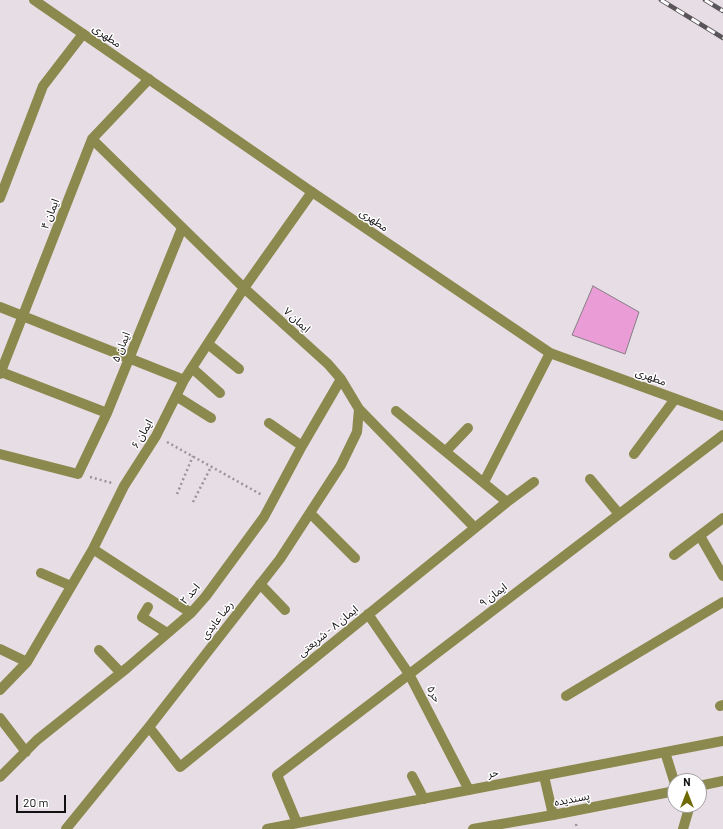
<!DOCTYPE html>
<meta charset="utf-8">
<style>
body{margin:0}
#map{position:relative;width:723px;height:829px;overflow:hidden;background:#e7dde4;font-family:Barlow,sans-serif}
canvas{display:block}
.north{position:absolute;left:667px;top:773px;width:40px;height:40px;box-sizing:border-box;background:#fff;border:1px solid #a19fa0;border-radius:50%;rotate:0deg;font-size:11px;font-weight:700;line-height:16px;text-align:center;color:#131012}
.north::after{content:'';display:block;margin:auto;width:14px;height:18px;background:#706a04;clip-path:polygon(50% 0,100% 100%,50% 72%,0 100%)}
.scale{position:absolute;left:16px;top:795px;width:50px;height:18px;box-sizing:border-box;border:2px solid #131012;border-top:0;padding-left:5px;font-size:12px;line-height:14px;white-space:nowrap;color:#131012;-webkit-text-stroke:3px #fff;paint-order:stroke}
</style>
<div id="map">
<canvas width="723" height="829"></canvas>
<div class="north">N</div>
<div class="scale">20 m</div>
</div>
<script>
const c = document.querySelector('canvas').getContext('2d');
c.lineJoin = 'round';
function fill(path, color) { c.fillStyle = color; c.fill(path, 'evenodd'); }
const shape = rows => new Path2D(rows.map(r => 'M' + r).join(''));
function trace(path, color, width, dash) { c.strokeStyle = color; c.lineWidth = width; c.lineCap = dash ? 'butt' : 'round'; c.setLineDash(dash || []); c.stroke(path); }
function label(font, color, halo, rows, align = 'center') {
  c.font = font + ' Barlow,"Noto Sans Arabic",sans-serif'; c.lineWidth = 3; c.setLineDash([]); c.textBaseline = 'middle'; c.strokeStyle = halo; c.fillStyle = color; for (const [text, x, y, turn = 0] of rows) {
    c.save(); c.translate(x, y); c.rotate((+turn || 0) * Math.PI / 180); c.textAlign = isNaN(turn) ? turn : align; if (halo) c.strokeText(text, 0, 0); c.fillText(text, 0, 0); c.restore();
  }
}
const building = shape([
 [593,286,639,312,625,354,572,335,593,286]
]);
fill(building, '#ea9cd6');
trace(building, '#867e84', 1);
trace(shape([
 [167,442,262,495],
 [90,477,112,483],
 [177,494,193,456],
 [193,502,211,467],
 [576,824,577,829]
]), '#9b9499', 2.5, [2, 3]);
trace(shape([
 [92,139,244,288,328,364,341,379,359,409,475,528],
 [0,198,43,86,83,34],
 [0,307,184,380],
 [208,344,239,369],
 [192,368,220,393],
 [1,372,107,413],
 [0,374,92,139,149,79],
 [176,396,211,418],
 [396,411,507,502],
 [269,423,302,446],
 [446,451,468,428],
 [0,454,78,474,107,413,182,228],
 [634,454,675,399],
 [590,479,619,514],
 [484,482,550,353],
 [310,513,355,558],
 [700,536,723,576],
 [93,549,191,613],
 [674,555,723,518],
 [41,573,71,586],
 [260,584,285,610],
 [148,607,142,617,167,633],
 [368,614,409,674,469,790],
 [0,649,27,662],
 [99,650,121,673],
 [0,690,27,662,93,549,124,486,156,436,184,380,244,288,312,192],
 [566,696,723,602],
 [720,706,723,705],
 [0,718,26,752],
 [149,727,180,767,507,502,534,482],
 [665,752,675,784],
 [412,776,424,799],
 [544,776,553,815],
 [0,777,37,740,127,668,191,613,206,596,264,517,302,446,341,379],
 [297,823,277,775,723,435],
 [66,829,149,727,280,559,341,465,357,432,359,409],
 [267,829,723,741],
 [683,829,690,805]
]), '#8c894e', 10);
trace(shape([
 [34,0,312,192,550,353,723,416],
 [699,786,723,781],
 [473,829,553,815,675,791]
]), '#8c894e', 10);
const rail = shape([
 [661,0,723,38],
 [705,0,723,11]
]);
trace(rail, '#5a5558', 4.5);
trace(rail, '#fff', 3, [9]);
label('11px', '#131012', '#fff', [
 ["مطهری",107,36,35],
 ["ایمان ۴",50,214,-69],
 ["مطهری",374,220,34],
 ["ایمان ۷",297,320,42],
 ["ایمان ۵",121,347,-68],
 ["مطهری",651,377,20],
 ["ایمان ۶",142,434,-60],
 ["احد ۲",190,594,-49],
 ["ایمان ۹",493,595,-37],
 ["رضا عابدی",217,620,-52],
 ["ایمان ۸ - شریعتی",328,631,-39],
 ["حر۵",434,694,63],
 ["حر",493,773,-11],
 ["پسندیده",572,799,-11]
]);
</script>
